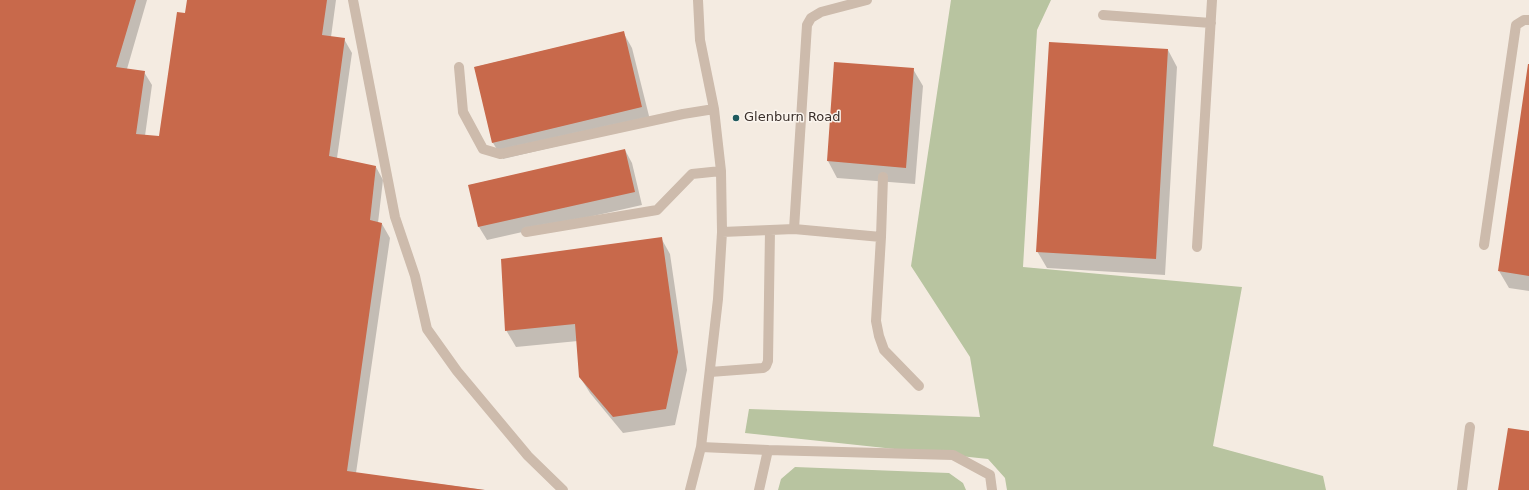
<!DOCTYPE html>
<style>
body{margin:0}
canvas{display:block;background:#f4ebe1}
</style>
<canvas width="1529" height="490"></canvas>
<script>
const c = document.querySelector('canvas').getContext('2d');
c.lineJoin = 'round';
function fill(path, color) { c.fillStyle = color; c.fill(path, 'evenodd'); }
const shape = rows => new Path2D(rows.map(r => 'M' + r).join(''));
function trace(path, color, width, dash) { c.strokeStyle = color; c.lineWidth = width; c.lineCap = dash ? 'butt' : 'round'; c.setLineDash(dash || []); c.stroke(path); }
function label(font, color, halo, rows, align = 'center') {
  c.font = font + ' "DejaVu Sans",sans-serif'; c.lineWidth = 3; c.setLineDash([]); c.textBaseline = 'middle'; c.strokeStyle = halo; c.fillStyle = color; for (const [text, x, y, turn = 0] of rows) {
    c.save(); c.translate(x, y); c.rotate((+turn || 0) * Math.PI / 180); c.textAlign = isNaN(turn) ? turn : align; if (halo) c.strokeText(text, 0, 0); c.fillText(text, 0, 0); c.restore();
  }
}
fill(shape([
 [951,0,1051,0,1037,30,1023,267,1242,287,1213,446,1323,476,1326,490,1007,490,1005,478,988,459,745,433,749,409,980,417,970,357,911,266],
 [795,467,949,473,963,483,966,490,778,490,781,479]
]), '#b8c4a0');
fill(shape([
 [0,0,147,0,127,69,144,72,152,85,145,136,160,138,188,0,336,0,331,37,344,39,352,53,337,158,376,167,383,180,378,223,382,224,390,238,356,473,485,490,0,490],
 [623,32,632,48,651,124,503,159,493,143,475,67],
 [1168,50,1177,67,1165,275,1047,268,1037,251],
 [835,63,913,69,923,86,915,184,837,178,828,161],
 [1529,65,1529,291,1509,288,1499,271],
 [625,150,632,163,642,205,487,240,479,227,470,185],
 [661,238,670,254,687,370,675,425,623,433,590,393,580,377,578,341,516,347,506,330]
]), '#0003');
fill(shape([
 [0,0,136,0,116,67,145,71,136,134,159,136,177,12,185,13,187,0,327,0,322,35,345,38,329,156,376,166,370,220,382,223,347,471,485,490,0,490],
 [624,31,642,107,492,143,474,67],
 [1049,42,1168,49,1156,259,1036,252],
 [834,62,914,68,906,168,827,161],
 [1528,64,1529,64,1529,276,1498,271],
 [625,149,635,192,478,227,468,185],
 [662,237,678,352,666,409,613,417,579,377,575,324,505,331,501,259],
 [1508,428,1529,431,1529,490,1498,490]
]), '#c8694b');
trace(shape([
 [353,0,395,217,415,276,427,329,457,371,528,456,563,490],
 [1103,15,1211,23],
 [459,67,463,112,483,149,500,154,683,114,714,109],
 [794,229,881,237,876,321,879,336,884,350,919,386],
 [526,232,657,210,692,174,721,171],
 [722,232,794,229,807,25,811,18,821,12,867,0],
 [881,237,883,177],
 [1484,245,1516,25,1524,20,1529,20],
 [1197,247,1212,0],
 [710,372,763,368,766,366,768,361,770,230],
 [701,447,768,450,759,490],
 [768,450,953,455,990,475,992,490],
 [690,490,701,447,718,299,722,232,721,171,714,109,700,40,698,0],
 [1462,490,1470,427]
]), '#cdbbac', 10);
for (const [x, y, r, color] of [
 [736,118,4,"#1f5a5e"]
]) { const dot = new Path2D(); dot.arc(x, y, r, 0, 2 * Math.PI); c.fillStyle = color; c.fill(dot); trace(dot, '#fbf5ee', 1.5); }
label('13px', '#3b302b', '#fbf5ee', [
 ["Glenburn Road",744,118]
], 'left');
</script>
